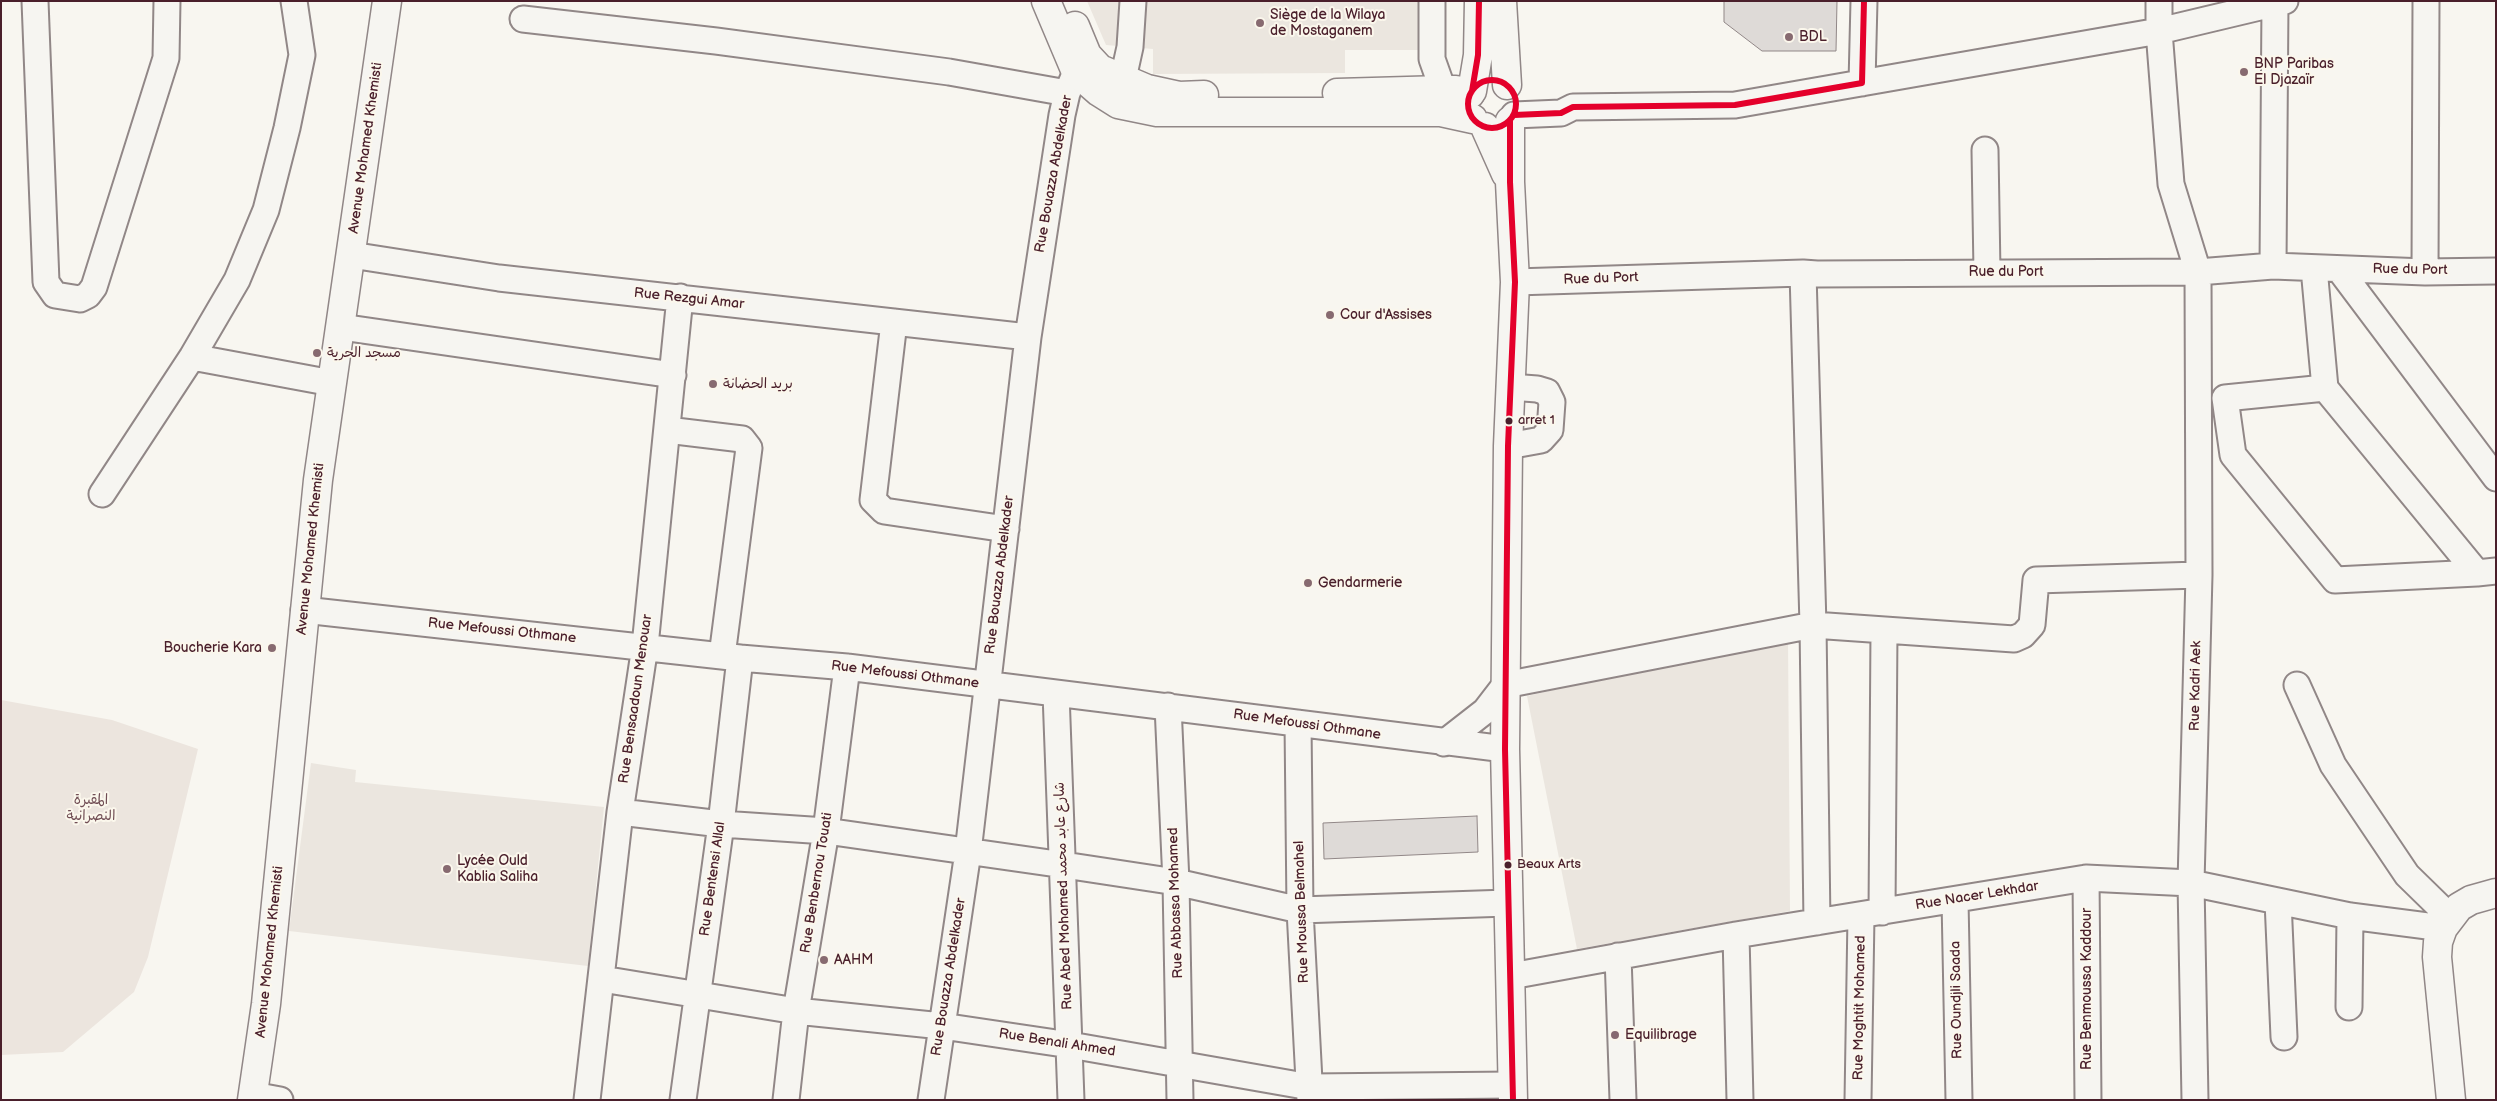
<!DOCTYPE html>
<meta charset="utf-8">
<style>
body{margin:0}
#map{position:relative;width:2497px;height:1101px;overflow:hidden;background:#f8f6f0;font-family:"Balsamiq Sans",sans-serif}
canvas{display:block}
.frame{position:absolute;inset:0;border:2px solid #4a1f2b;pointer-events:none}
</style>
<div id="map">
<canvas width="2497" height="1101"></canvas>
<div class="frame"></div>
</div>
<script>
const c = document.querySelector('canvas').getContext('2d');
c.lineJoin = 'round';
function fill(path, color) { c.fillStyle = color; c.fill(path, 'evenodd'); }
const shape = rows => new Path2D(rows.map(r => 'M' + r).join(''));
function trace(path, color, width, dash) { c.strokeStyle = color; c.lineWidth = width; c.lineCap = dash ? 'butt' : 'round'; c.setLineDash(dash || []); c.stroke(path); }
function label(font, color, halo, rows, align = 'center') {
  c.font = font + ' "Balsamiq Sans","Playpen Sans Arabic",sans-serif'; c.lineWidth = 4; c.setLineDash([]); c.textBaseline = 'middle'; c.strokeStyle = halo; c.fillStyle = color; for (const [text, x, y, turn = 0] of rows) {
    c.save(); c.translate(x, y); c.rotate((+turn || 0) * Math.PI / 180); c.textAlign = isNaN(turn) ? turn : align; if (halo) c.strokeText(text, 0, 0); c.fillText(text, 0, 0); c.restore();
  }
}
fill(shape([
 [1087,1,1423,1,1424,46,1419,50,1345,50,1345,73,1153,74,1153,49,1106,45],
 [1788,638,1790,911,1577,949,1527,696],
 [311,763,356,770,355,782,604,807,588,966,289,931]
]), '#ebe6df');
fill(shape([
 [1,700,112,720,198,749,148,957,134,992,63,1052,1,1055]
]), '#ece5de');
const building = shape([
 [1724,1,1837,1,1836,51,1762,51,1724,22,1724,1],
 [1477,816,1478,852,1324,859,1323,823,1477,816]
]);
fill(building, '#dedad7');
trace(building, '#918787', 1);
const minor = shape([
 [35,1,46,282,55,295,80,299,88,295,94,287,166,58,167,1],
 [1432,1,1432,59,1443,90],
 [2159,1,2159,31,2171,184,2198,272,2199,575,2191,883,2195,1100],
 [523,19,716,41,949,72,1067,93],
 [1862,83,1864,1],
 [1119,97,1130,47,1133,1],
 [1514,115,1561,113,1573,107,1735,105,2159,31,2285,1],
 [1985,150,1987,272],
 [351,255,499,278,1028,337],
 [2273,266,2275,3],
 [2314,268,2325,388,2477,573,2496,571],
 [2339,269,2496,478],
 [2425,272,2426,1],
 [1803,273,1813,625,1817,922],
 [1515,282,1803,273,1817,274,2198,272,2273,266,2425,272,2496,271],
 [894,322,873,500,884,511,1006,529],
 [341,327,673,375],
 [192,357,332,383],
 [2325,388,2225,398,2233,455,2335,580,2477,573],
 [667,430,742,439,749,448,722,656],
 [1508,446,1541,440,1550,430,1552,402,1547,392,1537,389,1510,387],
 [102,494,192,357,237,280,266,210,287,128,302,55,294,1],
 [304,610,740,658,847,667,1505,749],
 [2297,685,2333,765,2407,875,2450,917],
 [1056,693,1071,1100],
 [1168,706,1176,882,1180,1100],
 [1298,723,1300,910,1310,1100],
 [1444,743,1485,711,1505,685,1813,625,2014,639,2023,635,2032,625,2036,580,2199,575],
 [620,812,721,824,826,831,1064,865,1176,882,1300,910,1508,903],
 [2086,878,2088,1100],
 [1955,900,1959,1100],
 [2278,901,2284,1037],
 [1882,912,1884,630],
 [1736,935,1740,1100],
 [1618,956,1623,1100],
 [1511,976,1736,935,2086,878,2191,883,2350,916,2443,928],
 [602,979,796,1011,942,1026,1070,1045,1310,1087,1512,1085],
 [2349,1007,2350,916],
 [253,1095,280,1100],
 [587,1100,620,812,645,646,680,297],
 [683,1100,721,824,740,658],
 [786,1100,796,1011,826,831,847,667],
 [931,1100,968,852,1028,337,1062,115,1067,93,1076,72,1087,55],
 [1858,1100,1861,916]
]);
const major = shape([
 [1046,1,1076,72,1099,92,1118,104,1157,112,1441,112,1473,119],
 [1075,26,1087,55,1100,69,1147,89,1179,96,1204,95],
 [1337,93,1443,90,1456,90,1470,94],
 [1510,121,1510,182,1515,282,1508,446,1505,749,1513,1100],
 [1485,127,1506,174],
 [252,1100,266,1004,318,480,387,1],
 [2451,1100,2437,957,2438,942,2443,928,2459,907,2471,900,2496,893]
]);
const highway = shape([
 [1502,1,1507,85],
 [1472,91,1478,55,1479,1]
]);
trace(minor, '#918787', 29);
trace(major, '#918787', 31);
trace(highway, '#918787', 31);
trace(minor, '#f6f5f1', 25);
trace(major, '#f6f5f1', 28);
trace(highway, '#f6f5f1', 28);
trace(shape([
 '1468 104a24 24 0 1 1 48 0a24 24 0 1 1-48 0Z',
 [1472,91,1478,55,1479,1],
 [1514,115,1561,113,1573,107,1735,105,1862,83,1864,1],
 [1510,121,1510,182,1515,282,1508,446,1505,749,1513,1100]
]), '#e4002b', 6);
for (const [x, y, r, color] of [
 [1260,23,5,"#876a70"],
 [1789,37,5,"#876a70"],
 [2244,72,5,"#876a70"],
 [1330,315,5,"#876a70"],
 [317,353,5,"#876a70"],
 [713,384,5,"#876a70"],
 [1509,421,4.5,"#4a1f2b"],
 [1308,583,5,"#876a70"],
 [272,648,5,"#876a70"],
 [1508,865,4.5,"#4a1f2b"],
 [447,869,5,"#876a70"],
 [824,960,5,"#876a70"],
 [1615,1035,5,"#876a70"]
]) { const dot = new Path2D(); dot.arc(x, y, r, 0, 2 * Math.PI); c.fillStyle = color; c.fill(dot); trace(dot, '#fbf7ec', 2); }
label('13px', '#4a1f2b', '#fbf7ec', [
 ["arret 1",1518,421],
 ["Beaux Arts",1517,865]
], 'left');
label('14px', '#4a1f2b', '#fbf7ec', [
 ["Siège de la Wilaya",1270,15],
 ["de Mostaganem",1270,31],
 ["BDL",1799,37],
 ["BNP Paribas",2254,64],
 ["El Djazaïr",2254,80],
 ["Cour d'Assises",1340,315],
 ["مسجد الحرية",327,353],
 ["بريد الحضانة",723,384],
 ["Gendarmerie",1318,583],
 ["Boucherie Kara",262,648,"right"],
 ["Lycée Ould",457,861],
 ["Kablia Saliha",457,877],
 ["AAHM",834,960],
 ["Equilibrage",1625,1035]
], 'left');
label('14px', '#4a1f2b', '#fbf7ec', [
 ["Avenue Mohamed Khemisti",366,148,-82],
 ["Rue Bouazza Abdelkader",1054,174,-80],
 ["Rue du Port",2410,270,1],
 ["Rue du Port",2006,272],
 ["Rue du Port",1601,279,-2],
 ["Rue Rezgui Amar",689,299,6],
 ["Avenue Mohamed Khemisti",311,549,-84],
 ["Rue Bouazza Abdelkader",1000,575,-83],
 ["Rue Mefoussi Othmane",502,631,6],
 ["Rue Mefoussi Othmane",905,675,7],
 ["Rue Kadri Aek",2196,686,-89],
 ["Rue Bensaadoun Menouar",636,699,-82],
 ["Rue Mefoussi Othmane",1307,725,8],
 ["Rue Bentensi Allal",713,879,-82],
 ["Rue Benbernou Touati",817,883,-81],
 ["Rue Abed Mohamed شارع عابد محمد",1064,896,-92],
 ["Rue Nacer Lekhdar",1977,896,-9],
 ["Rue Abbassa Mohamed",1176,903,-92],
 ["Rue Moussa Belmahel",1302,912,-92],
 ["Avenue Mohamed Khemisti",270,952,-84],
 ["Rue Bouazza Abdelkader",949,977,-81],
 ["Rue Benmoussa Kaddour",2087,989,-90],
 ["Rue Oundjli Saada",1957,1000,-91],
 ["Rue Moghtit Mohamed",1860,1008,-89],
 ["Rue Benali Ahmed",1057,1043,9]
]);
label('14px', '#704d54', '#fbf7ec', [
 ["المقبرة",91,800],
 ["النصرانية",91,816]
]);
</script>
